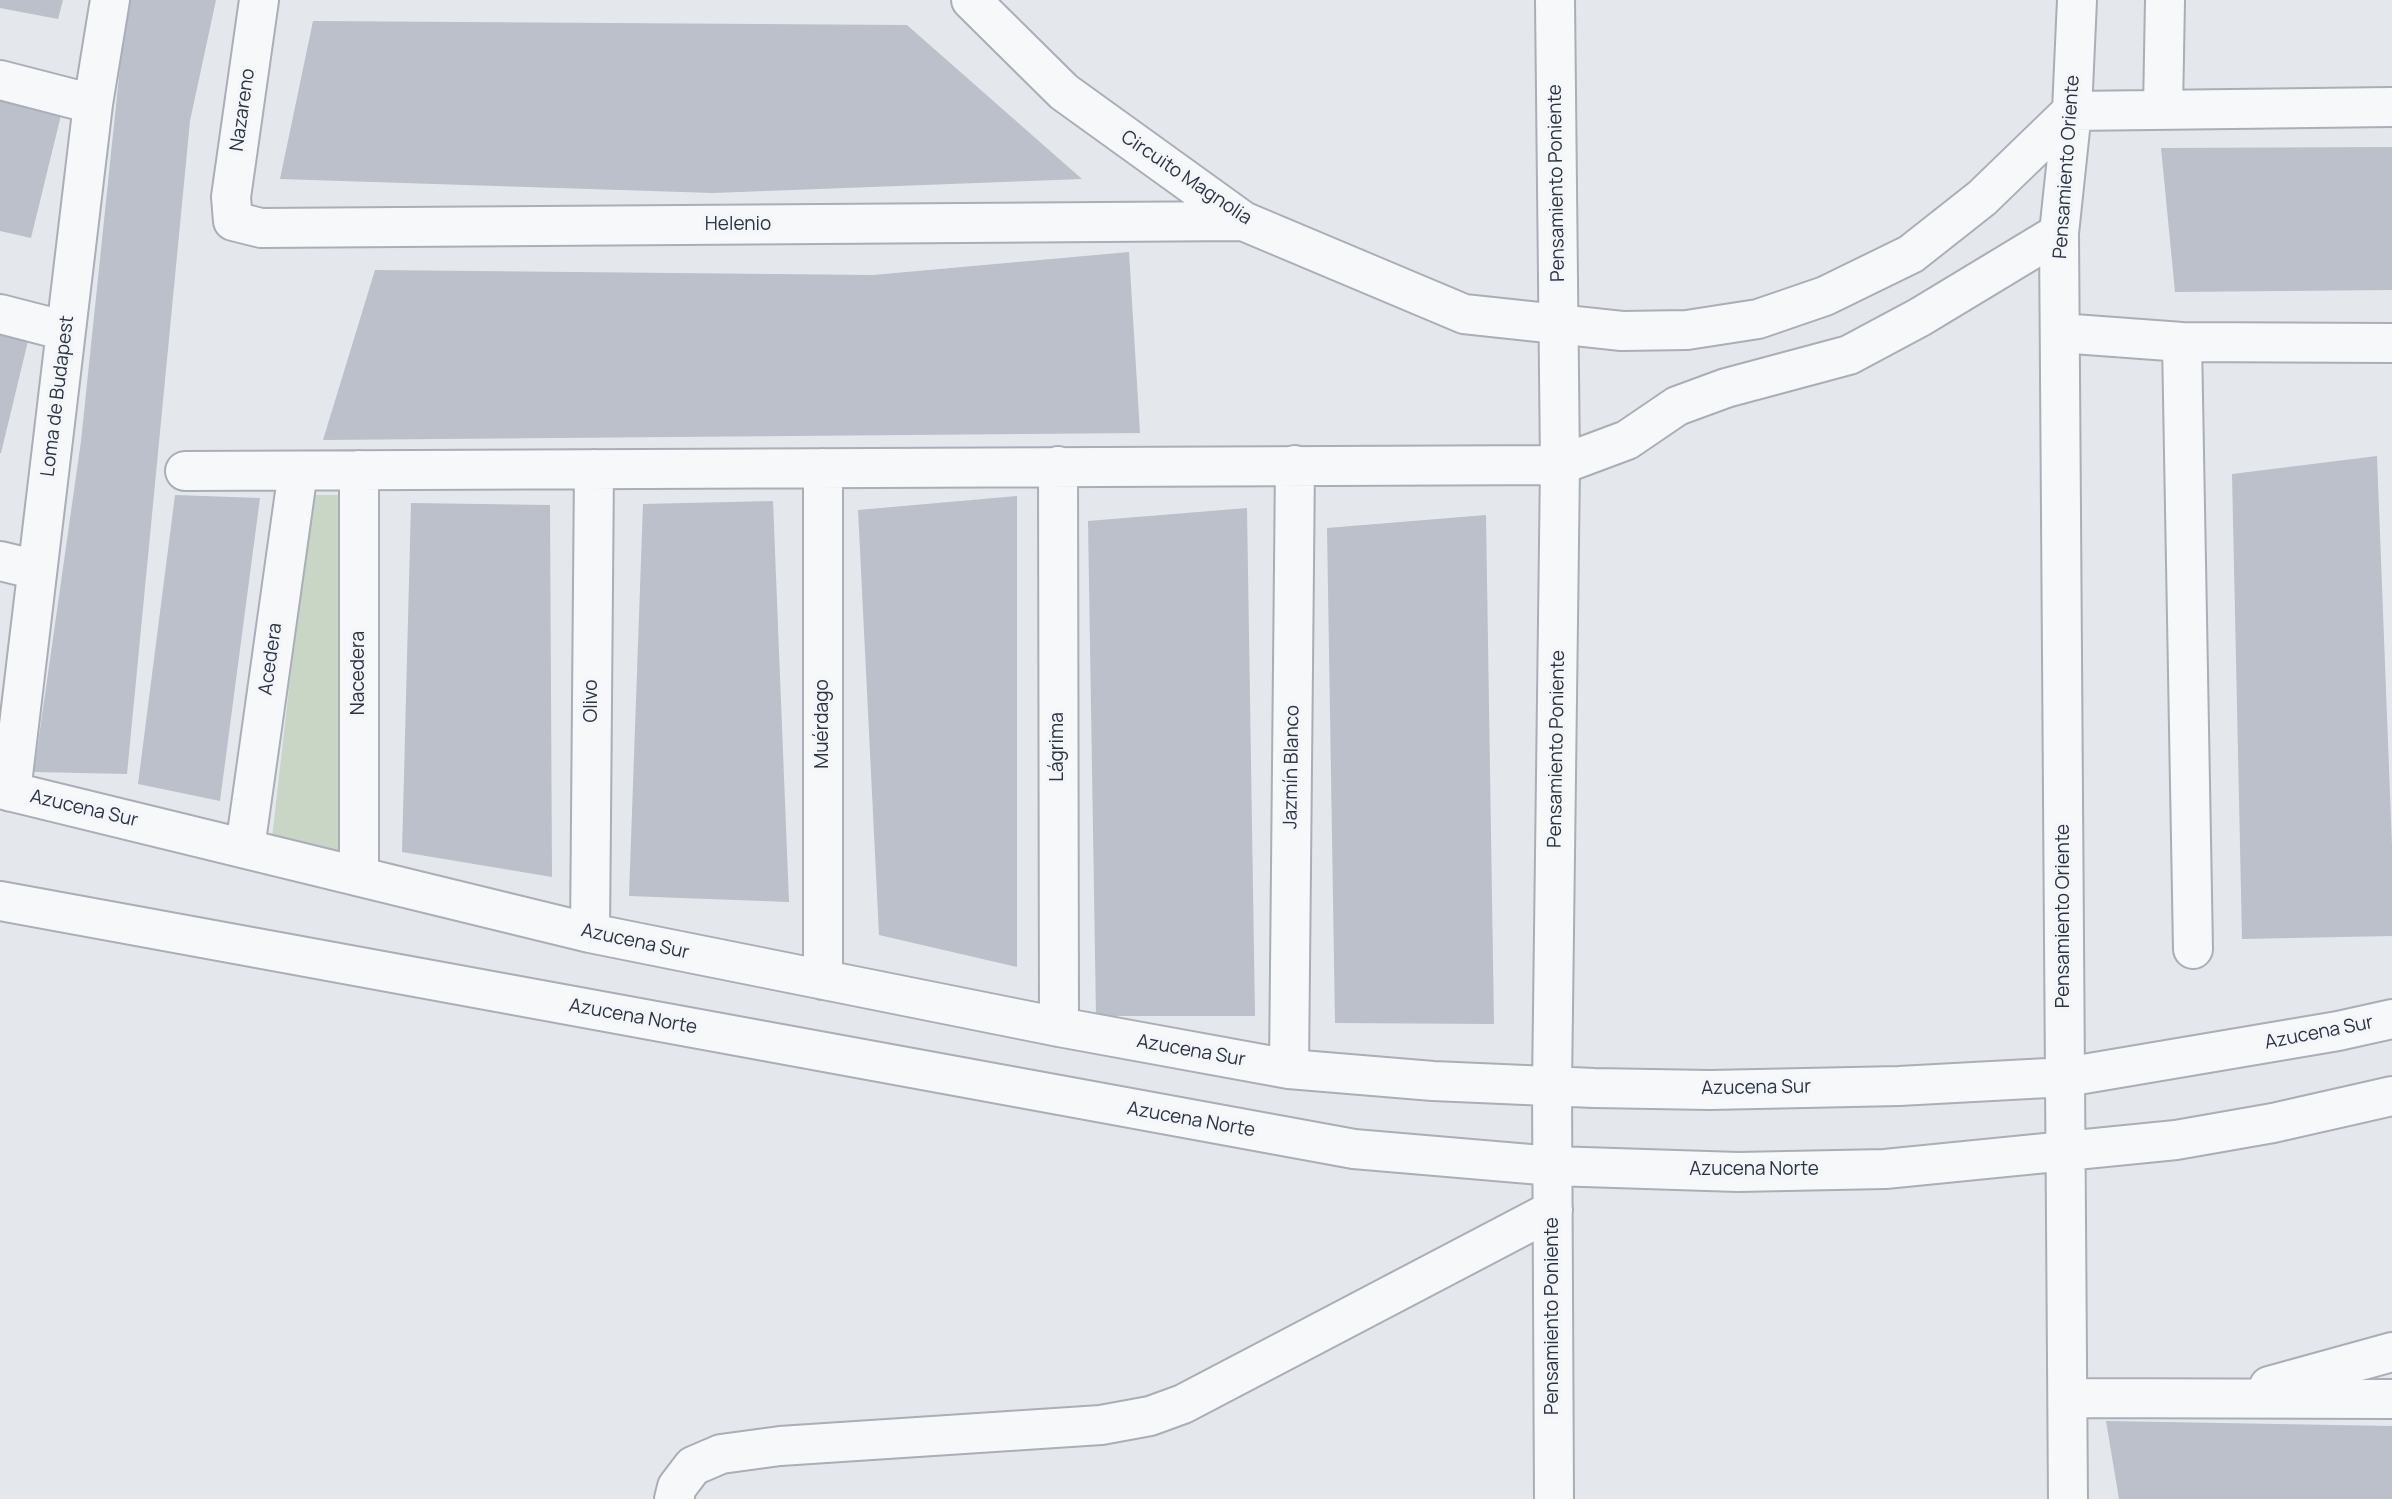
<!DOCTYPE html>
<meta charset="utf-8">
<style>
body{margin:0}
canvas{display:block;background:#e4e7ec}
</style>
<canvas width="2392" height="1499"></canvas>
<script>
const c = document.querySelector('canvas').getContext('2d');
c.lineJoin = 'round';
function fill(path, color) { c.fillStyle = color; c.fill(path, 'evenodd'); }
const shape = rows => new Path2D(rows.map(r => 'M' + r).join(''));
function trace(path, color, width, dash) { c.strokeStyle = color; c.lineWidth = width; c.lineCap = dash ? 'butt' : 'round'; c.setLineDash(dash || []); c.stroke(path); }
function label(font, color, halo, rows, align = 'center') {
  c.font = font + ' Manrope,sans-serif'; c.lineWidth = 7; c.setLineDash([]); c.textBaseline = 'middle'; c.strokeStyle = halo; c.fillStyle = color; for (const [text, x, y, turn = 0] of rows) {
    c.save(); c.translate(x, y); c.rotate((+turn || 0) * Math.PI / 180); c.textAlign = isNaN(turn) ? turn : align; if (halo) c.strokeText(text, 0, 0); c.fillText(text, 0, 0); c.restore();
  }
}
fill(shape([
 [311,495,344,495,344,854,272,838]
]), '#c9d6c5');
fill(shape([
 [0,0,63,0,58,19,0,8],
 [127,0,216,0,190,121,127,774,34,772,81,441],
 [313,21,907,25,1082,179,713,193,280,179],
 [0,92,64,103,31,238,0,231],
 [2392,147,2392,290,2175,292,2161,148],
 [1129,252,1140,433,323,440,375,270,873,275],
 [0,332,29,337,1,453,0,453],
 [2377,456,2392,846,2392,936,2242,939,2232,474],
 [175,495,260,498,220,801,138,784],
 [1017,496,1017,967,879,935,858,510],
 [773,501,789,902,629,896,643,504],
 [411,503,550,505,552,877,402,852],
 [1247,508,1255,1016,1096,1016,1088,521],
 [1486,515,1494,1024,1335,1023,1327,528],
 [2106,1421,2392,1426,2392,1499,2119,1499]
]), '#bbc0ca');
const minor = shape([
 [259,0,231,197,233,221,261,228,1243,221],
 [971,0,1064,92,1243,221,1464,314,1622,331,1687,330,1758,319,1825,296,1911,254,1982,198,2072,111,2392,107],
 [0,80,93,104],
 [2163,109,2165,0],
 [0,314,66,331],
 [2060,333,2182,342,2392,343],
 [2182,342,2193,949],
 [1058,466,1059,1027],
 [823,468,823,980],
 [359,470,359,876],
 [185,471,1560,465,1627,440,1677,406,1726,388,1849,355,1920,317,2059,233],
 [0,561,37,570],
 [0,789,590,933,1059,1027,1289,1069,1433,1081,1594,1088,1710,1090,1899,1086,2066,1077,2338,1031,2392,1019],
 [11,792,93,104,110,0],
 [245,848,298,471],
 [0,901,1354,1149,1553,1166,1738,1172,1885,1169,2176,1140,2273,1123,2392,1096],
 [590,933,594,469],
 [1289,1069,1295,465],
 [2269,1386,2392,1352],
 [2068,1398,2392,1399],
 [674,1499,677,1487,693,1466,721,1454,780,1446,1101,1425,1150,1416,1183,1404,1553,1210],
 [1554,1499,1552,1087,1560,465,1555,0],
 [2068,1499,2059,233,2072,111,2077,0]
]);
trace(minor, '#a9aeb7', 42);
trace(minor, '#f7f8fa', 38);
label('19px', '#2b3445', '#f4f6f9', [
 ["Nazareno",243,110,-82],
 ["Pensamiento Oriente",2067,167,-86],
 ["Circuito Magnolia",1186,178,34],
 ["Pensamiento Poniente",1557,183,-91],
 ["Helenio",738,225],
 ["Loma de Budapest",58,396,-83],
 ["Acedera",271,659,-82],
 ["Nacedera",359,673,-90],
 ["Olivo",592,701,-90],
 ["Muérdago",823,724,-90],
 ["Lágrima",1058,747,-90],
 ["Pensamiento Poniente",1557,749,-89],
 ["Jazmín Blanco",1292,767,-89],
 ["Azucena Sur",84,809,13],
 ["Pensamiento Oriente",2064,916,-90],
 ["Azucena Sur",635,942,12],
 ["Azucena Norte",633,1017,10],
 ["Azucena Sur",2319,1033,-11],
 ["Azucena Sur",1191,1051,10],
 ["Azucena Sur",1756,1088,-1],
 ["Azucena Norte",1191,1120,10],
 ["Azucena Norte",1754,1170],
 ["Pensamiento Poniente",1553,1316,-90]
]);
</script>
